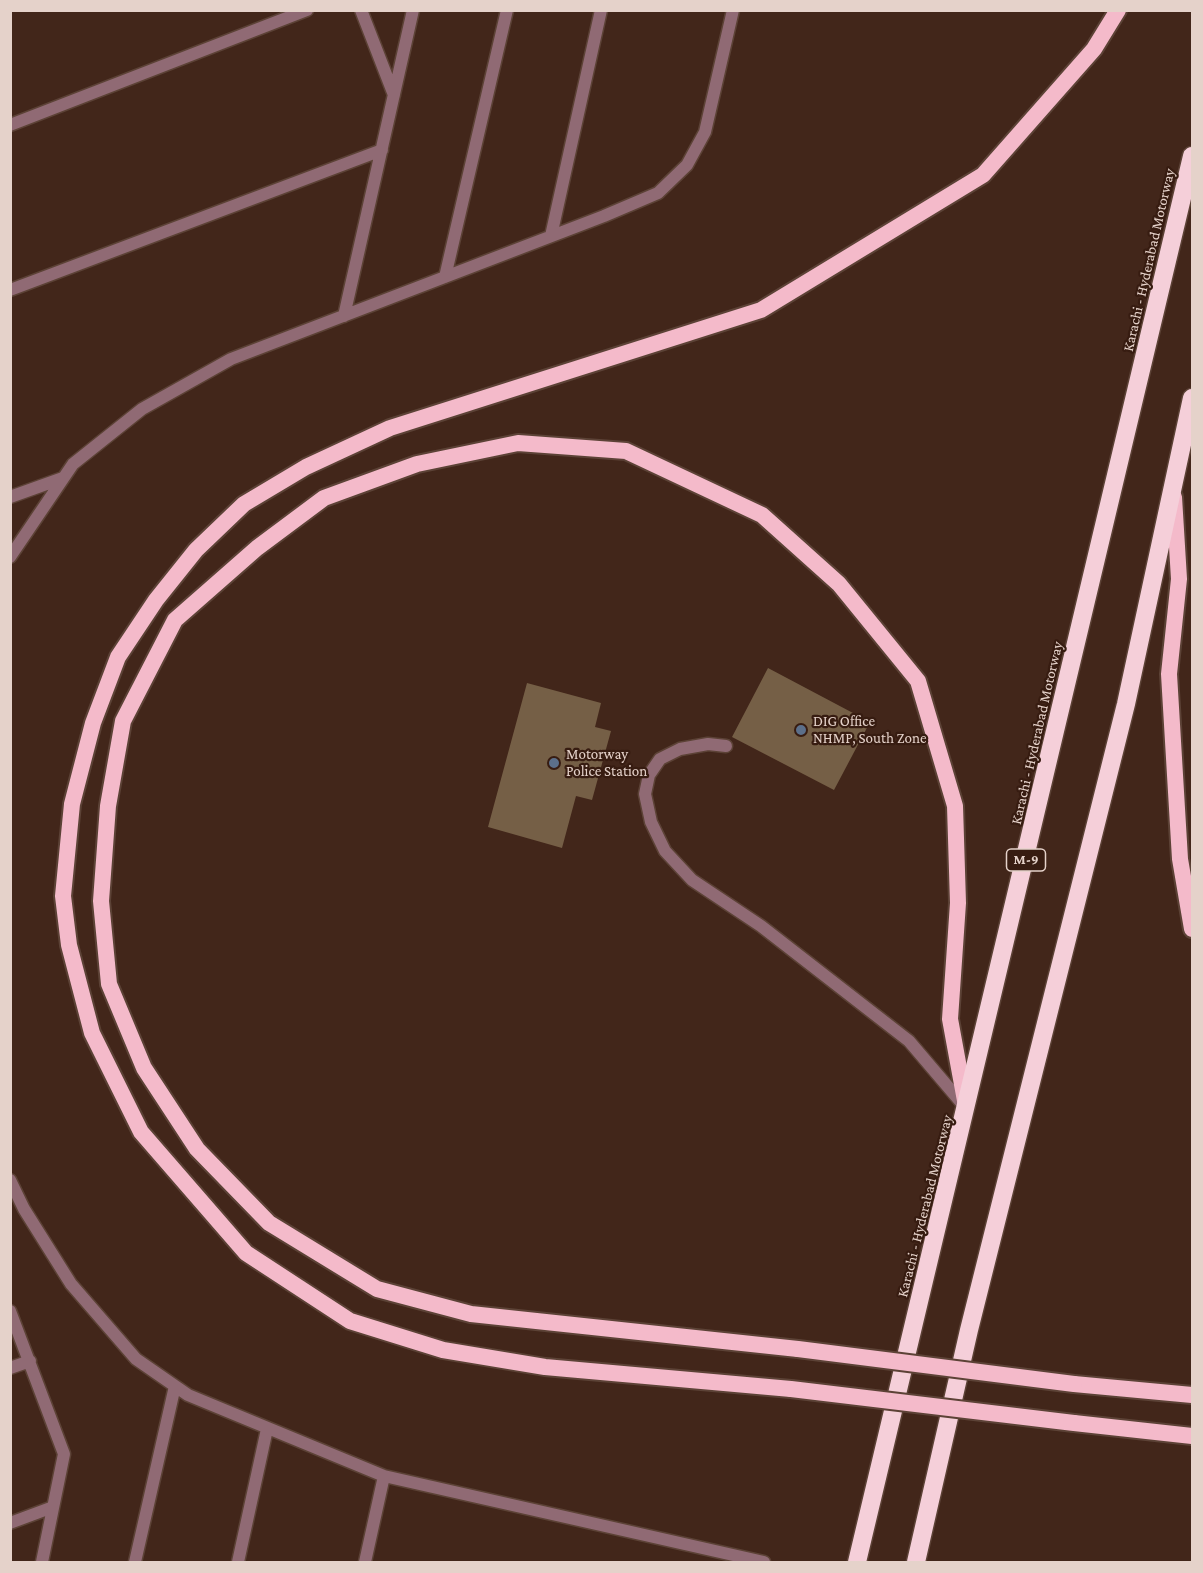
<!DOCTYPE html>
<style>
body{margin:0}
#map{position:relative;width:1203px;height:1573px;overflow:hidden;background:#42261a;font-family:"Crimson Pro",serif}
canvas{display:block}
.frame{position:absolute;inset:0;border:12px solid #e5d2ca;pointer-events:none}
</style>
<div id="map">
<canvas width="1203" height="1573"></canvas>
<div class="frame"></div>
</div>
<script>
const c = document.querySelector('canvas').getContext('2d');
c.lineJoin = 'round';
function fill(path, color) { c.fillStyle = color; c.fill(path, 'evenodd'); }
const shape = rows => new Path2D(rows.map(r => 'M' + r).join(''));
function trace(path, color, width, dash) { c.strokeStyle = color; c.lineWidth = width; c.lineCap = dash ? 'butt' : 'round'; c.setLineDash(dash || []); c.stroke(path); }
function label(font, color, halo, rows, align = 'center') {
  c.font = font + ' "Crimson Pro",serif'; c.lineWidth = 4.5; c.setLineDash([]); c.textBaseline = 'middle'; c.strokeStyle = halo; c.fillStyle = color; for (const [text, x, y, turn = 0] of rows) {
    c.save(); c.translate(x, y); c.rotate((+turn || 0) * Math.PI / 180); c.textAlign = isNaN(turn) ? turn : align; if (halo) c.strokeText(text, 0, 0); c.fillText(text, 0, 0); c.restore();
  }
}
fill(shape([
 [768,668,870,722,834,790,732,737],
 [527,683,601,703,595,727,611,731,592,800,576,796,562,848,488,827]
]), '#755f46');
const service = shape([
 [726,746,708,744,680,749,660,759,649,775,645,794,651,822,665,851,692,880,761,926,909,1041,966,1108]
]);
const minor = shape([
 [361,10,394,95],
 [10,125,307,10],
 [551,236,601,10],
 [445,277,507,10],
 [10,290,382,150],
 [344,316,413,10],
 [10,497,63,478],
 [10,557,73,464,142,409,231,359,604,216,658,193,687,165,705,132,733,10],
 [10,1180,24,1209,71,1284,136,1359,188,1395,384,1476,764,1562],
 [10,1311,64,1454,42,1562],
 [10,1368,30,1361],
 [10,1523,53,1507],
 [135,1562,175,1386],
 [238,1562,267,1429],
 [365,1562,384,1476]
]);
const trunk = shape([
 [1174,497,1179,579,1169,674,1180,859,1192,929],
 [798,1349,471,1314,377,1289,269,1223,197,1149,144,1068,109,984,101,901,108,806,123,721,175,620,257,548,324,498,417,464,518,443,626,451,762,515,839,584,918,681,955,806,958,903,950,1019,966,1106],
 [1074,1384,1192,1395],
 [791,1389,545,1367,443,1350,350,1321,246,1253,141,1132,92,1033,69,945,63,896,72,804,93,723,118,657,156,600,196,550,244,504,306,467,390,428,761,310,983,175,1094,49,1118,10],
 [1074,1423,1192,1436]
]);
const motorway = shape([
 [857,1562,1192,156],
 [916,1562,969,1330,1126,704,1192,398]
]);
trace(service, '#5c4236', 15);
trace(minor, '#5c4236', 15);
trace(trunk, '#5c4236', 20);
trace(motorway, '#5c4236', 21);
trace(service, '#906a74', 12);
trace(minor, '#906a74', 12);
trace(trunk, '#f4baca', 16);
trace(motorway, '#f5cfd9', 18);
const trunkBridge = shape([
 [798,1349,1074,1384],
 [791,1389,1074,1423]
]);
trace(trunkBridge, '#5c4236', 20, []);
trace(trunkBridge, '#f4baca', 16);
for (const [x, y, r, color] of [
 [801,730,6,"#5c6f8a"],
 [554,763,6,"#5c6f8a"]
]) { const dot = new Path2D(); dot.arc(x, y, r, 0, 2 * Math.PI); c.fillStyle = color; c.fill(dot); trace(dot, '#371c11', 2); }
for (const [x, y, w] of [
 [1026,860,39]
]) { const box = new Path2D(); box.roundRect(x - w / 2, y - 11, w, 22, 4.5); c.fillStyle = '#371c11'; c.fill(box); trace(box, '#e5d2ca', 1.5); }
label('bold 14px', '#e5d2ca', null, [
 ["M-9",1026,860]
]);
label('15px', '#e5d2ca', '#371c11', [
 ["Karachi - Hyderabad Motorway",1149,260,-77],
 ["Karachi - Hyderabad Motorway",1037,733,-77],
 ["Karachi - Hyderabad Motorway",925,1206,-76]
]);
label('15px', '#e5d2ca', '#371c11', [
 ["DIG Office",813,721],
 ["NHMP, South Zone",813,738],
 ["Motorway",566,754],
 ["Police Station",566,771]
], 'left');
</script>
